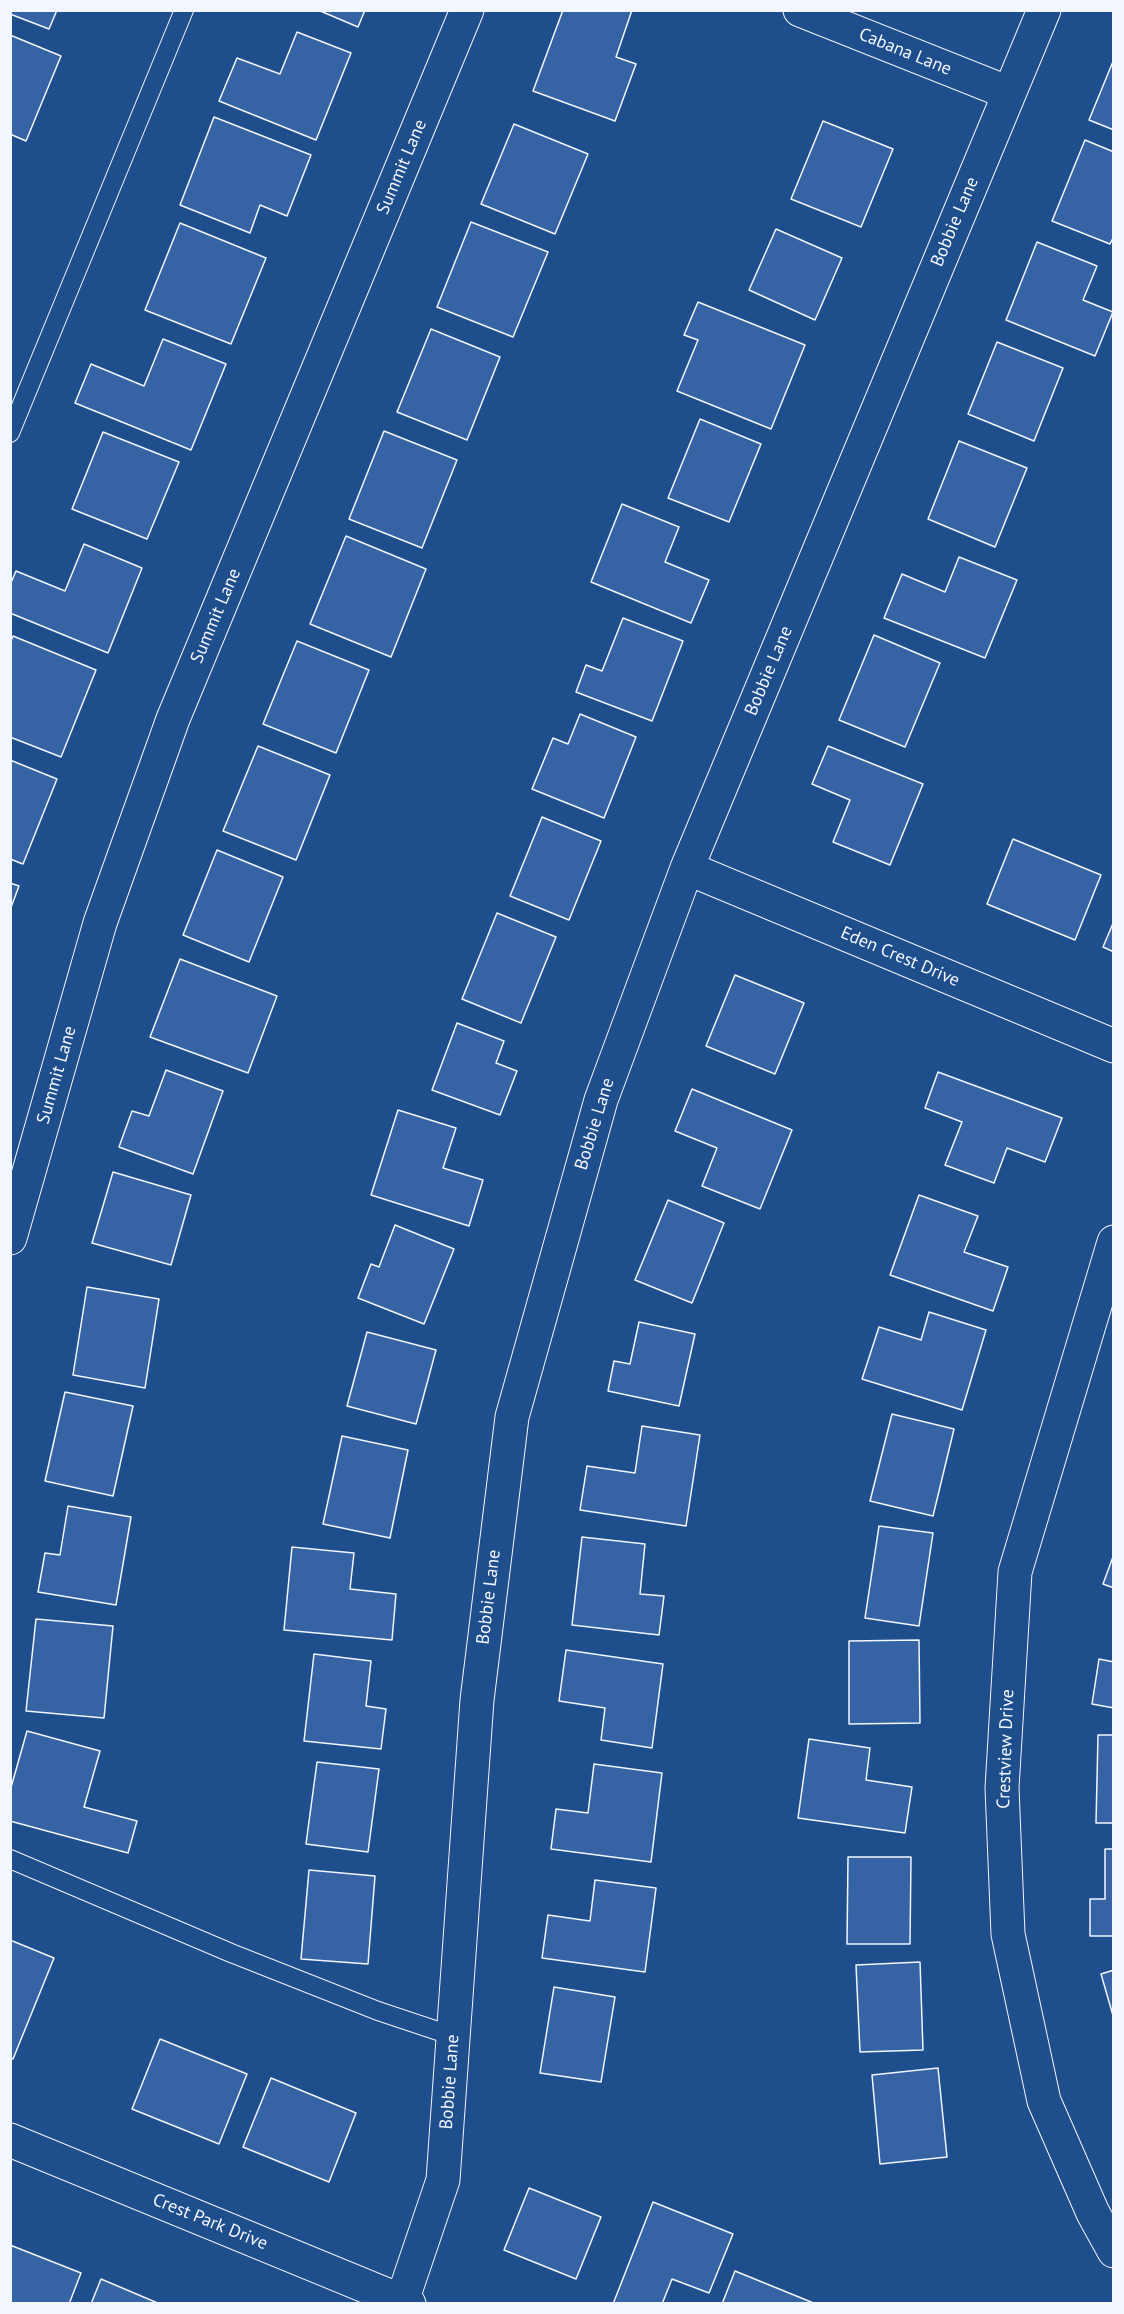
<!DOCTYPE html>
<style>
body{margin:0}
#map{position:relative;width:1124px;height:2314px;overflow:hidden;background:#1f4e8c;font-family:"PT Sans",sans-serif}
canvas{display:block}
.frame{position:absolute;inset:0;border:12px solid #f2f6ff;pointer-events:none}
</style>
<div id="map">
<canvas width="1124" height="2314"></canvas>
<div class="frame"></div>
</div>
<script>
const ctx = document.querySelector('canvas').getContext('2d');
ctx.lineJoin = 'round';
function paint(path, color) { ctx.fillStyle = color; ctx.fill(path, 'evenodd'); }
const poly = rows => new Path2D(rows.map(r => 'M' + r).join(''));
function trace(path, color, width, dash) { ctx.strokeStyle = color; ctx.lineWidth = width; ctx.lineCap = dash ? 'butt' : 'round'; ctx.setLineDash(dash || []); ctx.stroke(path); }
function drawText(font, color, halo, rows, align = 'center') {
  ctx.font = font + ' "PT Sans",sans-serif'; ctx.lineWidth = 4.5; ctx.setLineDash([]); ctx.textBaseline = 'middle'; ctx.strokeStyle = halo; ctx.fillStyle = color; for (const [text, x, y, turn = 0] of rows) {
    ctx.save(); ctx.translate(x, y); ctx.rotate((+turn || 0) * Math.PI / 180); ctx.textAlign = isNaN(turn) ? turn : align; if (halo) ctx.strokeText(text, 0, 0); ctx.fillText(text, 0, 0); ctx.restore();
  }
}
const building = poly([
 [10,10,57,10,49,29,10,14,10,10],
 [318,10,365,10,358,27,318,10],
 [563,10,632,10,616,57,636,64,615,121,533,91,563,10],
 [297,32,351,53,316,140,219,101,237,58,280,74,297,32],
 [10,35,61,56,26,141,10,134,10,35],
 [1114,59,1114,130,1089,120,1114,59],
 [214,117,311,155,287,216,260,205,250,233,180,205,214,117],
 [823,121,893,149,861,227,791,199,823,121],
 [514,124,588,154,555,234,481,204,514,124],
 [1085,140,1114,152,1114,236,1110,244,1052,221,1085,140],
 [471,222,548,252,513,337,437,307,471,222],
 [180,223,266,258,231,344,145,310,180,223],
 [776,229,842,258,815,320,749,290,776,229],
 [1037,242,1097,266,1083,300,1113,312,1095,356,1006,320,1037,242],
 [698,302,805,345,771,429,677,391,698,340,684,335,698,302],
 [431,329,500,357,467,440,397,412,431,329],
 [163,339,226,364,191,450,75,403,91,364,144,386,163,339],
 [997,342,1063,368,1034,441,968,414,997,342],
 [700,419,761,444,729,522,668,498,700,419],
 [384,431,457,460,422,548,349,519,384,431],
 [103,432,179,462,147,539,72,509,103,432],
 [959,441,1027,468,995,547,928,519,959,441],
 [622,504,679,527,665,562,709,580,691,623,591,582,622,504],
 [346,536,426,569,391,657,310,624,346,536],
 [84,544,142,568,108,653,10,613,10,585,16,571,65,591,84,544],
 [959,557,1017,580,985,658,884,618,902,574,945,592,959,557],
 [623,618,683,641,652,721,576,692,586,665,602,671,623,618],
 [874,635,940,663,905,747,839,720,874,635],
 [13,636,96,670,61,757,10,737,10,643,13,636],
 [297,641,369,670,336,753,263,724,297,641],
 [580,714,636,737,604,818,532,789,553,738,568,744,580,714],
 [258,746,330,775,296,860,223,831,258,746],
 [828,746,923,784,890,865,833,842,850,800,812,784,828,746],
 [10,760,57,779,23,864,10,859,10,760],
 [542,817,601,841,569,920,510,896,542,817],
 [1013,839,1101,875,1075,940,987,904,1013,839],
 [217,850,283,877,249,962,183,935,217,850],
 [10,883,19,886,10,910,10,883],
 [497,913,556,937,521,1023,462,999,497,913],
 [1114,921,1114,952,1103,947,1114,921],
 [180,959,277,996,248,1073,150,1037,180,959],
 [735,975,804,1003,775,1074,706,1046,735,975],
 [457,1023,504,1041,496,1063,517,1071,500,1115,432,1090,457,1023],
 [166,1070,223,1091,193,1174,119,1147,132,1111,149,1116,166,1070],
 [938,1072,1062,1118,1045,1162,1007,1148,994,1183,945,1165,962,1122,925,1108,938,1072],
 [692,1089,792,1130,760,1209,702,1186,717,1148,675,1131,692,1089],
 [398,1110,456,1128,443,1168,483,1180,469,1226,371,1195,398,1110],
 [113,1172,191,1195,171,1265,92,1243,113,1172],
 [919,1195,978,1216,964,1252,1008,1267,993,1311,890,1275,919,1195],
 [668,1200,724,1223,692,1303,635,1280,668,1200],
 [395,1225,454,1249,424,1324,358,1298,371,1264,379,1267,395,1225],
 [87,1287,159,1299,145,1388,73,1375,87,1287],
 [929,1312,986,1330,962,1410,862,1379,879,1327,921,1340,929,1312],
 [639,1322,695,1334,679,1406,608,1391,614,1361,630,1364,639,1322],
 [367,1332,436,1350,416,1424,347,1406,367,1332],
 [65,1392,133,1406,113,1496,45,1481,65,1392],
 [892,1414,954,1429,933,1516,870,1501,892,1414],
 [642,1426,700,1435,686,1526,580,1510,587,1466,635,1473,642,1426],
 [342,1436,408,1450,390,1538,323,1524,342,1436],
 [68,1506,131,1517,116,1605,38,1592,45,1553,60,1555,68,1506],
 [879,1526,933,1533,919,1626,865,1618,879,1526],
 [582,1537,645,1544,640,1594,664,1596,659,1635,572,1625,582,1537],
 [292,1547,354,1553,350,1589,396,1594,392,1640,284,1630,292,1547],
 [1114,1554,1114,1588,1103,1584,1114,1554],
 [36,1619,113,1626,104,1718,26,1711,36,1619],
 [919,1640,920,1723,849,1724,849,1641,919,1640],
 [566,1650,663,1664,652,1748,601,1740,605,1708,559,1701,566,1650],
 [314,1654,371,1661,366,1706,386,1709,381,1749,304,1741,314,1654],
 [1099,1659,1114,1662,1114,1708,1092,1704,1099,1659],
 [27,1731,100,1751,84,1807,137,1821,128,1853,10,1821,10,1791,27,1731],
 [1098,1735,1114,1735,1114,1823,1096,1823,1098,1735],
 [809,1739,870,1748,866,1780,912,1787,905,1833,798,1818,809,1739],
 [317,1762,379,1769,368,1852,306,1844,317,1762],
 [594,1764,662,1773,651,1862,551,1849,556,1809,588,1813,594,1764],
 [1105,1849,1114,1849,1114,1936,1090,1936,1090,1899,1105,1899,1105,1849],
 [848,1857,911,1857,910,1944,847,1944,848,1857],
 [309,1870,375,1876,368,1964,301,1959,309,1870],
 [595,1880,656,1888,645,1972,542,1958,548,1915,590,1921,595,1880],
 [10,1940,54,1958,13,2059,10,2058,10,1940],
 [920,1962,923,2050,860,2052,856,1965,920,1962],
 [1114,1970,1114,2019,1101,1974,1114,1970],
 [554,1987,615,1997,601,2082,540,2073,554,1987],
 [160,2039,247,2074,219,2144,132,2109,160,2039],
 [938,2068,947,2157,880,2164,872,2075,938,2068],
 [271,2078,356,2113,329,2182,243,2147,271,2078],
 [529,2188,601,2217,576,2279,504,2250,529,2188],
 [653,2202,733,2234,709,2293,672,2279,662,2304,613,2304,653,2202],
 [10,2245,81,2273,69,2304,10,2304,10,2245],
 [735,2271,816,2304,722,2304,735,2271],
 [101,2279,160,2304,91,2304,101,2279]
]);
const lane = poly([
 [10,433,184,10],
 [10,1859,231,1953,378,2011,453,2036]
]);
const street = poly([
 [800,10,1009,93],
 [687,868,1114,1046],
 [10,1238,100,923,173,719,467,10],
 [1114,1242,1015,1572,1002,1788,1008,1934,1044,2101,1093,2213,1114,2251],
 [10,2140,409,2304],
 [401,2304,443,2180,477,1700,512,1417,601,1100,687,868,1044,10]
]);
const streetNames = [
 ["Cabana Lane",905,52,22],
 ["Summit Lane",402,167,-67],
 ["Bobbie Lane",955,222,-67],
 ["Summit Lane",216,616,-67],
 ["Bobbie Lane",769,671,-67],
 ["Eden Crest Drive",900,957,23],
 ["Summit Lane",57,1075,-74],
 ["Bobbie Lane",595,1124,-73],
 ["Bobbie Lane",489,1597,-83],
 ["Crestview Drive",1006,1749,-88],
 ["Bobbie Lane",450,2082,-86],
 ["Crest Park Drive",210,2222,22]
];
paint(building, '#3563a3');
trace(building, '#f2f6ff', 1.5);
trace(lane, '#f2f6ff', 20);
trace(street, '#f2f6ff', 35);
trace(lane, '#1f4e8c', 18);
trace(street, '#1f4e8c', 33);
drawText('18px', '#f2f6ff', '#1f4e8c', streetNames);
</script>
